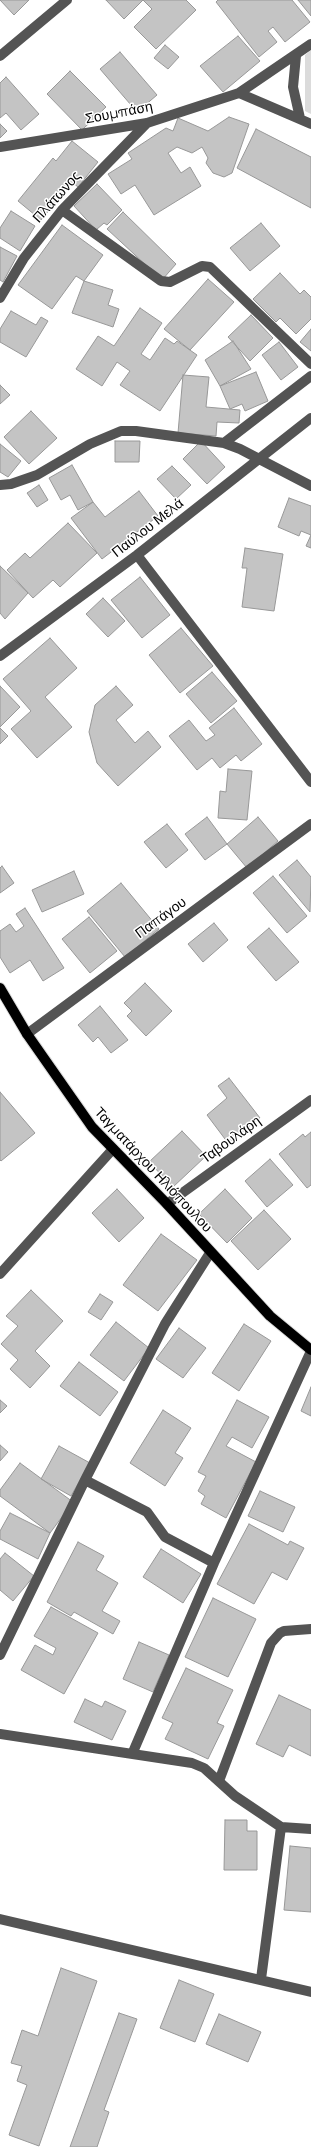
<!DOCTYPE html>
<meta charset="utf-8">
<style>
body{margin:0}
canvas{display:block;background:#fff}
</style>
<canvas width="311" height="2147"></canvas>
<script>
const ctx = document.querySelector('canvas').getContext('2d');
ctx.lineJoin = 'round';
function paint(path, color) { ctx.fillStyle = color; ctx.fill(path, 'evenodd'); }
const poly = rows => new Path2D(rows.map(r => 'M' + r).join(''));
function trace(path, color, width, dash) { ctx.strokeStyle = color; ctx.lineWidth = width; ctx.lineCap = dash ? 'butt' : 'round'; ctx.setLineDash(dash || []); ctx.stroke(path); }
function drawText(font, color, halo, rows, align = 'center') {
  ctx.font = font + ' Montserrat,sans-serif'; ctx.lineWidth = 3; ctx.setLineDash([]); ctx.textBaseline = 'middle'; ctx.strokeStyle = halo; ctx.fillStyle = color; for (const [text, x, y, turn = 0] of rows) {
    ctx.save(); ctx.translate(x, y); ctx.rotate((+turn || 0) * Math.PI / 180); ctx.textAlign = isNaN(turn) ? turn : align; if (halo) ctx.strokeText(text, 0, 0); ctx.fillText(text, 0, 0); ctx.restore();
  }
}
const green = poly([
 [311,50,311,114,305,111,305,55]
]);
const building = poly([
 [0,0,29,0,14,15,0,0],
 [106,0,186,0,196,10,156,49,134,27,152,9,143,0,124,19,106,0],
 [218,0,292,0,310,22,285,42,273,27,268,31,277,42,259,57,216,2,218,0],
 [298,0,311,0,311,16,298,0],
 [238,36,260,61,223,92,200,66,238,36],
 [165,45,179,57,168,69,154,58,165,45],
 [120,52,157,95,137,112,100,69,120,52],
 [70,71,106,107,82,130,47,94,70,71],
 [6,77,39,114,21,130,6,113,0,118,0,83,6,77],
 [229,117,249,124,232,173,224,177,213,173,206,163,208,158,202,147,192,153,177,147,168,153,181,173,190,167,201,186,154,215,135,185,121,194,108,174,132,159,128,153,166,128,173,131,178,118,208,131,229,117],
 [0,124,7,131,0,138,0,124],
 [256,129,311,157,311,208,237,168,256,129],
 [72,141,98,162,78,187,72,182,41,220,18,201,53,158,56,161,72,141],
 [97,184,122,210,107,225,104,223,96,230,74,206,97,184],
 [11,211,35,226,20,251,0,238,0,228,11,211],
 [123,212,176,264,162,280,107,229,123,212],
 [261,223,280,246,250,271,230,248,261,223],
 [62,225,103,255,84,281,76,276,52,309,18,285,62,225],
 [0,247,17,256,3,282,0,280,0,247],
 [280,273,300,294,304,290,311,297,311,319,296,334,280,318,276,322,253,299,280,273],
 [208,279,234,302,190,350,164,329,208,279],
 [84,281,113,290,108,305,119,309,113,327,72,313,84,281],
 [140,308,162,323,141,354,150,360,165,338,174,344,177,341,197,355,160,411,120,385,130,371,117,362,102,386,76,369,98,336,114,346,140,308],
 [11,311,36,325,41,317,48,321,26,357,0,342,0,329,11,311],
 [251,315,273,338,250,361,228,337,251,315],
 [311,329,311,351,300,342,311,329],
 [233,341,251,369,220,386,205,360,233,341],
 [279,342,298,367,281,380,262,355,279,342],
 [256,372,268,401,245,411,242,404,230,409,220,386,256,372],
 [183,375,209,377,206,407,240,410,239,423,217,422,216,436,178,433,183,375],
 [0,385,10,395,0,404,0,385],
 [31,411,57,438,29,464,4,437,31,411],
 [115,441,140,441,139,462,115,462,115,441],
 [201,441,225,467,207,484,183,459,201,441],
 [0,444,21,461,8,477,0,472,0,444],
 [72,465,93,502,78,510,70,495,61,500,49,478,72,465],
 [172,466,191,485,176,499,157,479,172,466],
 [39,485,48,500,37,507,27,493,39,485],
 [139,491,158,516,102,559,71,518,93,502,105,517,139,491],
 [289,498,311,506,311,548,306,546,311,535,301,531,299,536,278,527,289,498],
 [68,523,97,553,60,587,53,580,33,598,7,570,25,553,30,558,68,523],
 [245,548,283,554,274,611,242,607,247,568,242,568,245,548],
 [0,566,28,593,5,619,0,613,0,566],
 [140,577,170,615,142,638,111,600,140,577],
 [103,598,125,621,108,637,86,614,103,598],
 [181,628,213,666,180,693,149,655,181,628],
 [50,638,77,668,45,697,72,727,37,758,11,729,31,711,3,679,50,638],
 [212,672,237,701,211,723,186,694,212,672],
 [0,686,20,707,0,727,0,686],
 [116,686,133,705,116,720,135,743,148,731,161,747,118,786,97,763,89,732,95,705,116,686],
 [234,708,262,744,241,761,236,755,220,768,212,758,197,770,169,736,189,720,206,741,215,735,209,728,234,708],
 [0,728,8,736,0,744,0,728],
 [228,769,252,771,247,820,218,818,220,791,226,792,228,769],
 [207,817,227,844,205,860,185,834,207,817],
 [258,817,278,841,247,868,227,844,258,817],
 [167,824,188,850,166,868,144,842,167,824],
 [297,860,311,877,310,912,279,875,297,860],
 [2,866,14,883,0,893,0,868,2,866],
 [74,871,84,894,42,912,32,890,74,871],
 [273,876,307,916,287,933,253,893,273,876],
 [121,883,159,929,125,957,87,911,121,883],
 [25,908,64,968,43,981,30,960,10,973,0,957,0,931,10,924,16,932,24,926,16,914,25,908],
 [89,917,117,951,90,973,62,939,89,917],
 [214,923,228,940,203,962,188,944,214,923],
 [269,928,299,962,276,981,247,947,269,928],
 [145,983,172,1011,146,1036,127,1016,132,1011,124,1003,145,983],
 [100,1006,128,1040,111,1053,98,1037,93,1042,78,1025,100,1006],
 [229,1078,260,1118,228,1143,207,1115,227,1098,218,1086,229,1078],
 [0,1092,35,1133,1,1161,0,1160,0,1092],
 [182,1131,206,1156,173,1187,149,1162,182,1131],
 [311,1132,311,1185,307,1188,279,1154,303,1134,305,1137,311,1132],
 [270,1159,293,1185,267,1207,245,1181,270,1159],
 [117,1189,144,1218,119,1242,92,1213,117,1189],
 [225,1189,252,1218,227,1243,199,1214,225,1189],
 [264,1210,291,1239,258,1270,231,1241,264,1210],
 [161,1234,197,1260,158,1311,123,1285,161,1234],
 [31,1290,63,1321,35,1351,50,1366,30,1388,10,1369,18,1360,1,1344,18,1326,6,1316,31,1290],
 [100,1294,113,1302,101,1320,88,1312,100,1294],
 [116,1322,149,1348,124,1381,90,1355,116,1322],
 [244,1324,271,1341,239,1391,212,1373,244,1324],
 [179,1328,206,1348,183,1378,156,1359,179,1328],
 [79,1362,118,1392,100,1416,60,1386,79,1362],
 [311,1387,311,1416,301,1411,311,1387],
 [0,1400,7,1406,0,1413,0,1400],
 [237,1400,269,1417,252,1448,232,1437,226,1446,256,1462,226,1518,201,1504,205,1496,198,1491,206,1476,198,1472,237,1400],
 [163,1410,191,1428,175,1453,183,1458,165,1486,130,1463,163,1410],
 [0,1445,8,1452,0,1461,0,1445],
 [59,1446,90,1463,71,1496,41,1479,59,1446],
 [20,1463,73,1502,50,1533,0,1496,0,1490,20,1463],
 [260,1491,295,1507,283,1532,248,1516,260,1491],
 [10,1513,50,1533,38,1559,0,1539,0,1531,10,1513],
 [249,1524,288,1545,290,1541,304,1548,287,1580,272,1572,254,1604,217,1584,249,1524],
 [78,1542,104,1556,96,1570,118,1583,102,1611,120,1621,113,1634,74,1612,71,1616,47,1602,78,1542],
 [161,1549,201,1574,183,1603,143,1577,161,1549],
 [5,1553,34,1576,13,1601,0,1590,0,1559,5,1553],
 [213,1598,256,1619,228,1677,185,1657,213,1598],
 [51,1607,98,1633,64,1694,21,1670,35,1645,53,1655,56,1648,34,1636,51,1607],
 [139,1642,169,1655,153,1692,123,1679,139,1642],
 [186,1668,233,1690,217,1723,224,1726,208,1759,165,1739,173,1723,162,1718,186,1668],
 [279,1695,311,1710,311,1756,289,1745,283,1757,256,1744,279,1695],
 [85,1699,102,1707,105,1701,126,1711,112,1740,74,1722,85,1699],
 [225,1820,247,1820,247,1831,257,1831,257,1870,224,1870,225,1820],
 [290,1846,311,1848,311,1912,284,1910,290,1846],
 [61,1968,97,1981,39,2146,9,2135,27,2085,17,2081,22,2066,11,2063,22,2030,38,2036,61,1968],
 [179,1980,214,1994,195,2042,160,2028,179,1980],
 [119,2013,137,2019,104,2110,109,2112,97,2147,70,2147,119,2013],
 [219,2014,261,2032,248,2062,206,2044,219,2014]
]);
const minor = poly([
 [0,56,67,0],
 [296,56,293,87,300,118],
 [239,93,311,124],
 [0,147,147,123,239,93,311,44],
 [62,210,161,281,170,282,202,266,210,267,311,364],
 [0,298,24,258,62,210,147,123],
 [224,443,311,376],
 [0,485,11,484,37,475,90,444,121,431,136,431,224,443,240,449,311,486],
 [137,555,311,782],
 [0,656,137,555,311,418],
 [27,1034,311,824],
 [167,1204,311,1100],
 [0,1274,113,1149],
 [85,1480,147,1512,165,1537,214,1563],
 [0,1655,85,1480,165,1324,210,1253],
 [0,1734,192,1763,204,1768,235,1796,281,1827,311,1829],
 [133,1752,214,1563,311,1351],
 [219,1781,271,1643,280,1633,284,1631,311,1629],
 [0,1919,311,1992],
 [261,1979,281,1827]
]);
const major = poly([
 [0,988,27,1034,92,1127,167,1204,270,1316,311,1350]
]);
const streetNames = [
 ["Σουμπάση",119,113,-11],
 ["Πλάτωνος",57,197,-48],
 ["Παύλου Μελά",148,528,-38],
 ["Παπάγου",161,918,-36],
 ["Ταβουλάρη",231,1140,-36],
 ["Ταγματάρχου Ηλιόπουλου",153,1170,47]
];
paint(green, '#dbdbdb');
paint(building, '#c4c4c4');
trace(building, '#989898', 1);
trace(major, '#dbdbdb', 12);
trace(minor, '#545454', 10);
trace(major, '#000', 10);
drawText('14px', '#000', '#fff', streetNames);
</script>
